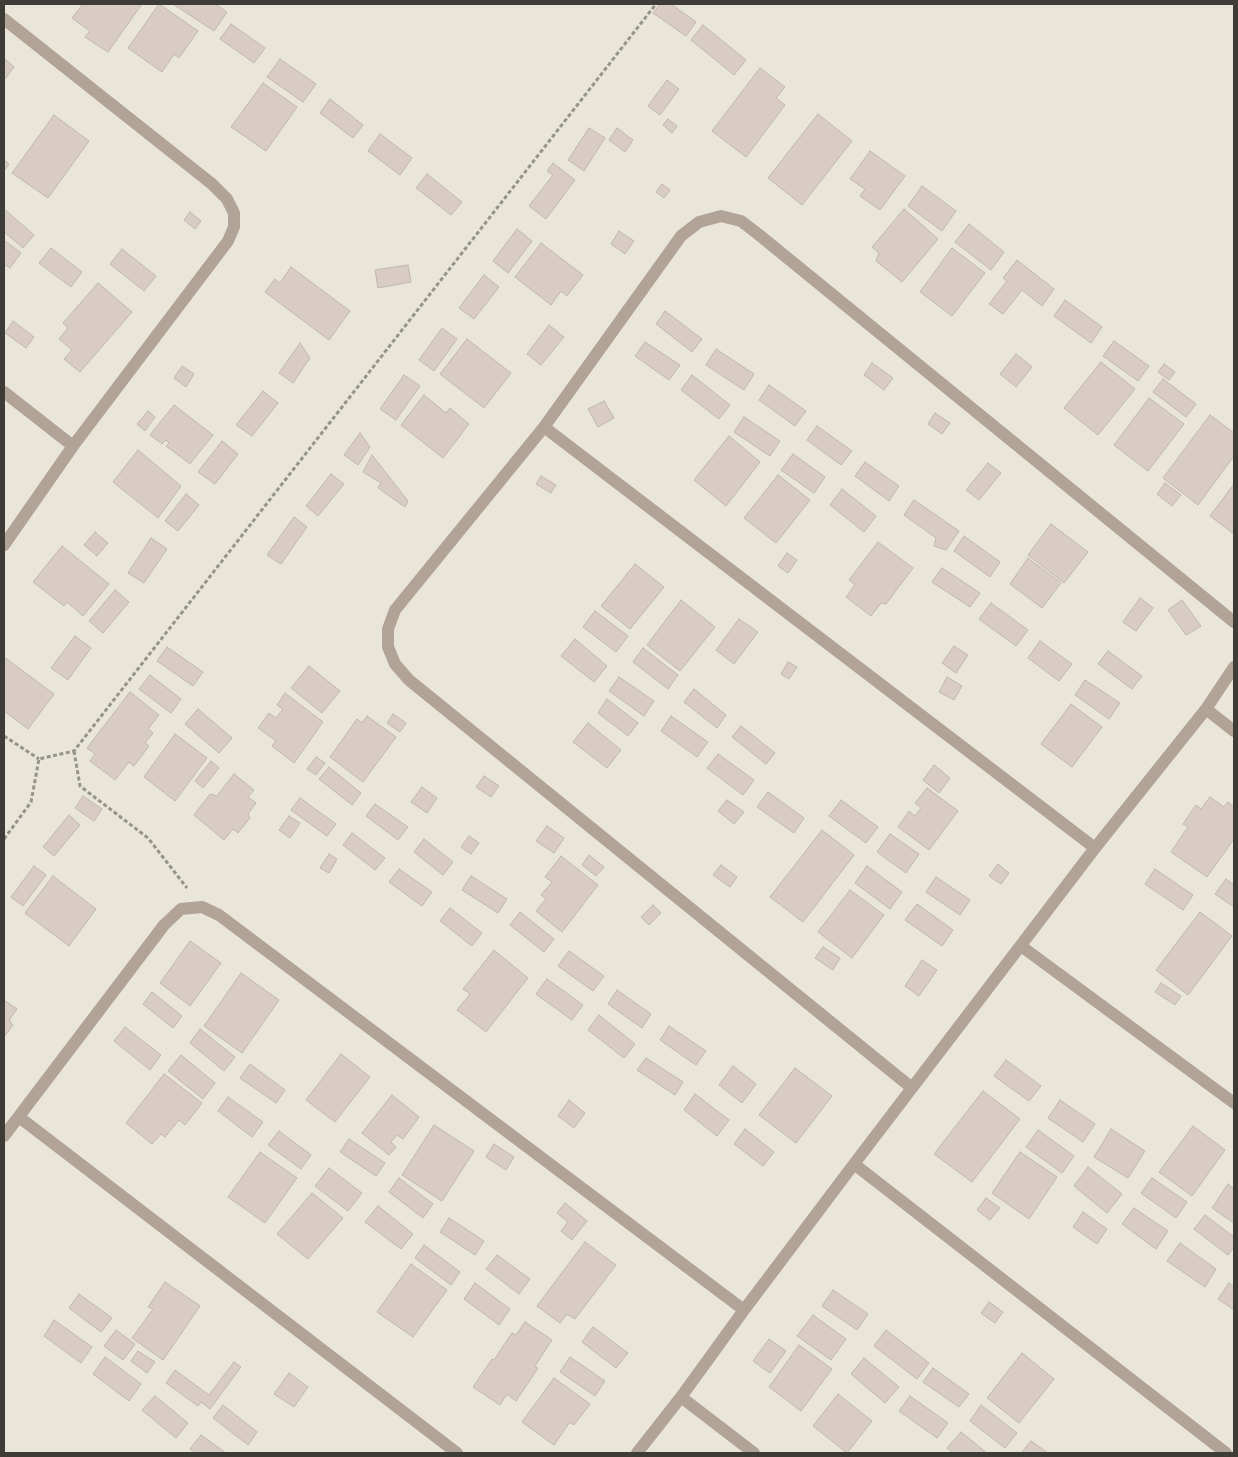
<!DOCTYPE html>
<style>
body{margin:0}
#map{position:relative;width:1238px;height:1457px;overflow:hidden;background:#e9e5d8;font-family:Raleway,sans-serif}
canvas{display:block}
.frame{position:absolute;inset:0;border:5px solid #3e3c37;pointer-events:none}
</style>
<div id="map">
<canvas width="1238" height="1457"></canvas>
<div class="frame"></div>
</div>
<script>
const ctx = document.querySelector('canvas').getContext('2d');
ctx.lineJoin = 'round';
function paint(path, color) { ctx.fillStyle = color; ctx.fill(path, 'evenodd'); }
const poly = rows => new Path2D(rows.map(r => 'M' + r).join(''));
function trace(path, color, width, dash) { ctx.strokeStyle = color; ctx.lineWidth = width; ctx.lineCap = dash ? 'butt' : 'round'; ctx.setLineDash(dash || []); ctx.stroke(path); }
const building = poly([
 [83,4,142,4,108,52,85,37,90,31,72,18,83,4],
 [159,4,198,31,179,58,174,54,162,72,128,48,159,4],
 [173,4,215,4,227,12,214,31,173,4],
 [660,4,671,4,696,22,686,36,653,13,660,4],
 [231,24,265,48,254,63,220,39,231,24],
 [703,25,746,60,734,75,691,40,703,25],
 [4,58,14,67,5,79,4,77,4,58],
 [280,59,316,84,303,102,267,77,280,59],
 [760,68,785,87,776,98,785,105,746,157,712,131,760,68],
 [667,80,679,89,660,115,648,106,667,80],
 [263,83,297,107,266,151,231,127,263,83],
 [330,99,363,125,353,138,320,113,330,99],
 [818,114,852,141,802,205,768,178,818,114],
 [54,115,89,141,48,198,12,173,54,115],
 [668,119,677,126,672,133,663,125,668,119],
 [589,128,605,138,584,171,568,160,589,128],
 [617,128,633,140,625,152,609,140,617,128],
 [380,134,412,158,400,175,368,151,380,134],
 [870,151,905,176,880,210,860,196,865,189,850,179,870,151],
 [4,160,9,164,4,171,4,160],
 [553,163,575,180,546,219,529,206,553,175,547,171,553,163],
 [427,174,462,202,451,215,416,188,427,174],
 [662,184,670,190,664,198,656,192,662,184],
 [922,186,956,211,942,231,908,206,922,186],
 [4,209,34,235,23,248,4,232,4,209],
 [904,209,938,239,902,282,876,261,879,253,872,247,904,209],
 [190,212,201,221,195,229,184,220,190,212],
 [969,224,1004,252,991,270,955,242,969,224],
 [517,229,532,241,508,273,493,261,517,229],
 [619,231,634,241,625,254,611,244,619,231],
 [4,240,21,253,10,268,6,265,4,268,4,240],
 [541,243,583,275,567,296,561,291,551,305,515,277,541,243],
 [51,248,82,272,71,287,39,263,51,248],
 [952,248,985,273,952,316,920,292,952,248],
 [122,249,156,276,144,291,110,264,122,249],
 [1017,260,1054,289,1042,306,1022,290,1003,314,989,304,1007,281,1003,278,1017,260],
 [408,265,411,282,378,288,375,270,408,265],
 [291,267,350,311,329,340,265,292,275,279,280,283,291,267],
 [484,275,499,287,474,319,459,308,484,275],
 [98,283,132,312,80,372,64,359,72,350,59,339,68,328,63,323,98,283],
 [1065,300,1102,327,1091,343,1054,316,1065,300],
 [665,311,702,339,692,352,656,324,665,311],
 [13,321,34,337,26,348,5,333,13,321],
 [549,325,564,337,541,365,527,354,549,325],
 [442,328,457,339,434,371,419,360,442,328],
 [467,339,511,373,484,408,440,374,467,339],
 [1114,341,1149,366,1138,381,1103,356,1114,341],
 [645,342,680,365,669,380,635,356,645,342],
 [300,343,310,358,293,383,279,373,300,343],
 [716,349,754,374,744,390,706,365,716,349],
 [1016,354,1032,367,1016,387,1000,374,1016,354],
 [1101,362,1135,389,1098,435,1064,408,1101,362],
 [872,363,893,378,884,390,864,375,872,363],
 [1164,364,1175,372,1169,380,1158,372,1164,364],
 [182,366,194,374,186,387,174,378,182,366],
 [404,375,420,386,396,420,380,409,404,375],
 [692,375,730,405,719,419,681,390,692,375],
 [1163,379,1196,404,1186,417,1153,392,1163,379],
 [769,385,806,411,795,426,759,400,769,385],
 [263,391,278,403,252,436,236,425,263,391],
 [424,395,446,413,450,408,469,424,443,458,401,425,424,395],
 [1149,398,1184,424,1148,471,1114,445,1149,398],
 [604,401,614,418,598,427,588,409,604,401],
 [174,405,213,435,190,464,166,446,169,443,166,440,162,444,150,435,174,405],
 [148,411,155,417,145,431,137,424,148,411],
 [935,413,950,423,942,434,928,424,935,413],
 [1210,415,1234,433,1234,456,1198,505,1163,478,1210,415],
 [744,417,780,441,770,456,734,432,744,417],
 [817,426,852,451,841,465,807,440,817,426],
 [360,433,370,447,358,465,344,455,360,433],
 [729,436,760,462,726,506,694,480,729,436],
 [222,441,238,454,215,484,198,472,222,441],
 [138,450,181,486,158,518,113,482,138,450],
 [793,454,825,477,814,493,781,470,793,454],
 [372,455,408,501,405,507,378,488,381,483,363,472,372,455],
 [865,462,899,486,889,501,855,476,865,462],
 [988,463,1001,473,979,500,966,490,988,463],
 [331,474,344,484,318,516,306,506,331,474],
 [778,475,810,500,776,543,744,518,778,475],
 [541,476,556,485,551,493,536,484,541,476],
 [1165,483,1181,495,1172,506,1157,494,1165,483],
 [1234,484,1234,534,1210,516,1234,484],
 [842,489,876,516,864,532,830,505,842,489],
 [186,494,199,505,178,531,165,521,186,494],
 [914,500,959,531,946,550,934,546,936,538,904,515,914,500],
 [294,517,307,527,281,564,267,555,294,517],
 [1051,524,1088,552,1064,583,1028,555,1051,524],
 [95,532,108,543,97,556,84,545,95,532],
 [964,536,1000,562,990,577,954,551,964,536],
 [151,538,167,549,144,583,128,573,151,538],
 [878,542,913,568,886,604,881,603,871,616,846,597,855,585,849,580,878,542],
 [62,546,109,584,83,616,67,602,64,606,33,582,62,546],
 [787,553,797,560,788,573,778,566,787,553],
 [1028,558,1061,583,1042,608,1010,584,1028,558],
 [635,564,664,587,630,629,601,606,635,564],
 [942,568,980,593,970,607,932,582,942,568],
 [115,590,129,602,103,633,89,621,115,590],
 [1140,598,1153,608,1136,631,1123,622,1140,598],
 [681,600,715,627,680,671,647,645,681,600],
 [1182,600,1201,626,1186,635,1168,610,1182,600],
 [991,603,1028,630,1016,646,979,619,991,603],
 [595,611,628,636,616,652,583,627,595,611],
 [739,619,758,632,734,664,716,650,739,619],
 [75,636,91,648,68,680,51,668,75,636],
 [575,639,607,666,594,682,561,656,575,639],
 [1040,641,1072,664,1059,681,1028,658,1040,641],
 [954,646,968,655,956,673,942,663,954,646],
 [167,647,203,672,193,686,157,661,167,647],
 [643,648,678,675,668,689,633,662,643,648],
 [1108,651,1142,676,1132,689,1098,664,1108,651],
 [4,657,54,694,28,729,4,711,4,657],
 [788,662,797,667,789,679,781,674,788,662],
 [309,666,340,691,322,713,291,688,309,666],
 [150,675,181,699,171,713,139,689,150,675],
 [619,677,654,701,644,716,609,691,619,677],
 [947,677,962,686,954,700,939,692,947,677],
 [1085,680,1120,703,1109,719,1075,695,1085,680],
 [694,689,726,715,717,728,684,702,694,689],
 [130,692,159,715,148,729,153,733,145,743,149,746,134,766,129,762,115,780,90,761,95,754,87,748,130,692],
 [285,693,323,722,294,763,272,746,276,741,258,728,269,713,276,718,283,709,277,705,285,693],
 [607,699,638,723,628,736,598,713,607,699],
 [1071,704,1102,727,1072,767,1041,744,1071,704],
 [198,709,232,738,219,753,185,724,198,709],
 [393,714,406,723,400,732,387,723,393,714],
 [367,716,396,737,363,782,330,757,357,719,362,723,367,716],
 [671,716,708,742,697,757,661,731,671,716],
 [588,723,621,750,607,768,573,742,588,723],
 [741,726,775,753,766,764,732,737,741,726],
 [175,734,207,758,175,801,144,777,175,734],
 [718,754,754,780,743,795,707,768,718,754],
 [316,757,325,763,316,775,307,769,316,757],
 [211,761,219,768,203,788,195,781,211,761],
 [934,765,950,778,939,793,923,780,934,765],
 [329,767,361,793,352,805,319,779,329,767],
 [234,774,254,790,248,797,256,803,248,814,250,818,238,833,233,829,224,840,194,815,210,794,217,796,234,774],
 [484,776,499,786,491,797,476,787,484,776],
 [422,787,437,798,427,813,411,802,422,787],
 [927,788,958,811,929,850,898,827,909,811,915,816,921,808,915,803,927,788],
 [768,792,804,818,794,833,757,807,768,792],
 [83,796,102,809,94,821,75,808,83,796],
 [1210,797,1224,807,1228,802,1234,807,1234,839,1207,877,1171,852,1188,827,1183,824,1196,805,1201,809,1210,797],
 [300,798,336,824,327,836,291,810,300,798],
 [727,800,744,812,734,824,718,811,727,800],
 [841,800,878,827,866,843,829,816,841,800],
 [375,804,408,827,398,840,366,816,375,804],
 [69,815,80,825,54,856,43,847,69,815],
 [289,816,300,823,290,838,279,830,289,816],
 [547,826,564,838,554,853,536,841,547,826],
 [822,830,854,855,803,922,770,897,822,830],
 [352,833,385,858,375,870,343,845,352,833],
 [890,834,919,854,906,873,877,852,890,834],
 [469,836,479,843,471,854,461,847,469,836],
 [424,839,453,862,443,875,414,852,424,839],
 [329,854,337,859,329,873,320,868,329,854],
 [589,855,604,867,596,876,582,865,589,855],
 [561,856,598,885,562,932,536,911,546,899,541,895,552,882,545,877,561,856],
 [998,864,1009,873,1001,884,989,876,998,864],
 [721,865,737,877,730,887,713,875,721,865],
 [34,866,46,875,23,906,11,897,34,866],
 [867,866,902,892,890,909,855,883,867,866],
 [399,869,432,892,422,906,389,882,399,869],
 [1155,869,1193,895,1183,910,1145,884,1155,869],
 [53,876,96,909,69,946,25,913,53,876],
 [471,876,507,899,498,913,462,890,471,876],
 [936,877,970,900,960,915,926,892,936,877],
 [1226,879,1234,885,1234,907,1215,894,1226,879],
 [850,890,884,915,852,958,818,932,850,890],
 [917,904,953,930,942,946,905,920,917,904],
 [653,905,661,913,649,925,641,917,653,905],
 [450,908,482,933,472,946,440,921,450,908],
 [520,912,554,939,544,952,510,925,520,912],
 [1200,912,1232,936,1188,995,1156,970,1200,912],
 [190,941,221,963,190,1006,160,983,190,941],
 [823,947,840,958,833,970,815,958,823,947],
 [494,950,528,978,486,1032,457,1010,470,994,463,989,494,950],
 [569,951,604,976,593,991,558,966,569,951],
 [922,960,937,970,919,996,905,986,922,960],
 [241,973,279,1000,242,1053,204,1026,241,973],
 [547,979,583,1005,572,1020,536,994,547,979],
 [1161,983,1181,996,1175,1005,1155,992,1161,983],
 [617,990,651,1014,642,1028,608,1004,617,990],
 [152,992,182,1016,173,1028,143,1004,152,992],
 [4,1000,17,1009,9,1020,13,1025,4,1037,4,1000],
 [599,1015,635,1044,624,1058,588,1030,599,1015],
 [669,1026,706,1051,696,1065,660,1040,669,1026],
 [125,1027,161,1055,150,1070,114,1041,125,1027],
 [200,1029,235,1057,224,1071,190,1043,200,1029],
 [341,1054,370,1077,335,1122,306,1100,341,1054],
 [181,1055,215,1083,203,1099,168,1071,181,1055],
 [646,1058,683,1082,675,1095,637,1070,646,1058],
 [1006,1060,1041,1086,1029,1101,994,1076,1006,1060],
 [250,1064,285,1090,276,1103,240,1078,250,1064],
 [733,1066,756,1084,742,1103,719,1085,733,1066],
 [795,1068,832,1096,796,1143,759,1115,795,1068],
 [164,1074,202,1103,185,1125,179,1120,165,1137,161,1134,152,1144,126,1123,164,1074],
 [983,1091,1020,1119,972,1182,934,1154,983,1091],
 [695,1094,729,1120,717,1136,684,1110,695,1094],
 [392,1095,419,1117,403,1139,397,1135,391,1142,396,1147,389,1155,362,1133,392,1095],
 [228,1097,263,1122,252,1137,218,1111,228,1097],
 [569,1100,585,1113,574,1128,558,1116,569,1100],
 [1060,1100,1095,1124,1083,1142,1048,1118,1060,1100],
 [434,1125,474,1151,442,1201,402,1175,434,1125],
 [1193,1126,1225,1150,1192,1196,1159,1172,1193,1126],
 [745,1129,774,1152,763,1166,734,1144,745,1129],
 [1111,1129,1145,1151,1128,1178,1094,1157,1111,1129],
 [1038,1130,1074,1156,1062,1173,1026,1147,1038,1130],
 [279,1131,311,1155,301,1169,268,1145,279,1131],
 [349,1139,385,1163,376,1176,340,1152,349,1139],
 [494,1144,514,1157,506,1170,486,1157,494,1144],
 [260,1152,297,1178,265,1223,228,1197,260,1152],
 [1020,1152,1057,1177,1029,1219,992,1193,1020,1152],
 [1088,1167,1122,1194,1107,1213,1074,1186,1088,1167],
 [329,1168,362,1193,348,1211,315,1186,329,1168],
 [399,1178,433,1204,423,1218,389,1192,399,1178],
 [1152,1178,1187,1202,1176,1218,1141,1193,1152,1178],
 [1228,1184,1234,1189,1234,1223,1212,1208,1228,1184],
 [312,1193,343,1218,308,1259,277,1234,312,1193],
 [986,1198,1000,1208,990,1220,977,1210,986,1198],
 [565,1203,587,1221,572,1240,561,1231,568,1222,557,1213,565,1203],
 [378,1206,413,1234,401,1249,365,1222,378,1206],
 [1134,1208,1168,1231,1156,1249,1122,1224,1134,1208],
 [1083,1212,1107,1229,1097,1244,1073,1227,1083,1212],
 [1205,1215,1234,1237,1234,1247,1228,1255,1194,1229,1205,1215],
 [449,1218,484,1241,475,1255,440,1232,449,1218],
 [585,1242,616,1265,575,1319,567,1314,560,1323,537,1306,585,1242],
 [1180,1243,1216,1269,1205,1287,1167,1261,1180,1243],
 [424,1245,460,1272,451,1285,415,1258,424,1245],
 [497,1255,530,1279,519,1294,486,1269,497,1255],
 [411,1264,447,1290,413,1337,377,1312,411,1264],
 [165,1282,200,1306,163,1360,132,1338,153,1309,148,1307,165,1282],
 [475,1283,510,1309,499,1325,464,1299,475,1283],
 [1229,1283,1234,1287,1234,1310,1218,1299,1229,1283],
 [833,1290,868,1314,857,1330,822,1306,833,1290],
 [79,1294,112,1318,101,1332,69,1308,79,1294],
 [989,1302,1003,1312,995,1323,981,1313,989,1302],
 [813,1315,846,1339,831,1360,797,1336,813,1315],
 [54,1320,92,1347,81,1363,44,1336,54,1320],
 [525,1322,552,1340,535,1366,538,1368,516,1401,507,1394,500,1405,473,1387,492,1359,494,1360,512,1333,516,1335,525,1322],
 [593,1327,628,1353,616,1368,582,1342,593,1327],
 [116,1330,135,1344,123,1360,104,1346,116,1330],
 [886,1330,929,1363,917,1379,874,1346,886,1330],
 [769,1339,786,1351,770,1373,753,1361,769,1339],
 [799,1345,832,1369,801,1411,769,1387,799,1345],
 [138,1351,155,1362,147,1373,131,1361,138,1351],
 [1022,1353,1054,1379,1019,1423,987,1398,1022,1353],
 [105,1357,141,1384,129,1401,93,1374,105,1357],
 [570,1357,605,1381,595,1396,560,1372,570,1357],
 [864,1358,899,1387,885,1403,851,1374,864,1358],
 [234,1362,241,1367,210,1409,201,1402,198,1406,166,1383,175,1370,209,1395,234,1362],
 [933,1368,969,1394,959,1407,923,1382,933,1368],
 [289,1373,308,1387,294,1407,274,1394,289,1373],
 [554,1378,590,1404,574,1425,570,1422,554,1445,522,1422,554,1378],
 [838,1394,872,1421,847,1453,813,1426,838,1394],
 [155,1396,188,1423,176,1438,142,1410,155,1396],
 [910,1396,948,1423,937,1438,899,1411,910,1396],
 [223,1405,257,1432,248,1445,213,1418,223,1405],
 [981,1405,1017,1433,1005,1448,970,1421,981,1405],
 [961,1432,987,1453,953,1453,947,1448,961,1432],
 [201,1435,226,1453,196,1453,190,1449,201,1435],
 [1031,1441,1048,1453,1021,1453,1031,1441]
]);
const path = poly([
 [4,736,39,759],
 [74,751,80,786,148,838,187,888],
 [4,839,31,802,39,759,74,751,656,4]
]);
const minor = poly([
 [4,19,212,184,227,199,234,213,234,227,228,241,73,446,4,545],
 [4,392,73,446],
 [544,427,1095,848],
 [1206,709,1234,731],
 [1021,946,1234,1103],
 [912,1088,409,680,395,664,388,647,388,629,395,610,544,427,681,236,699,222,721,216,741,221,758,234,1234,622],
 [19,1117,457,1453],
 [4,1136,164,925,181,909,202,907,219,915,744,1310],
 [854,1164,1226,1453],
 [681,1397,754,1453],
 [637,1453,681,1397,744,1310,854,1164,1095,848,1206,709,1234,667]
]);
paint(building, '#d8ccc4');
trace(building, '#c1b6ad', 1);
trace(path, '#96938a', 3, [4, 2.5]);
trace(minor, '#b1a395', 12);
</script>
